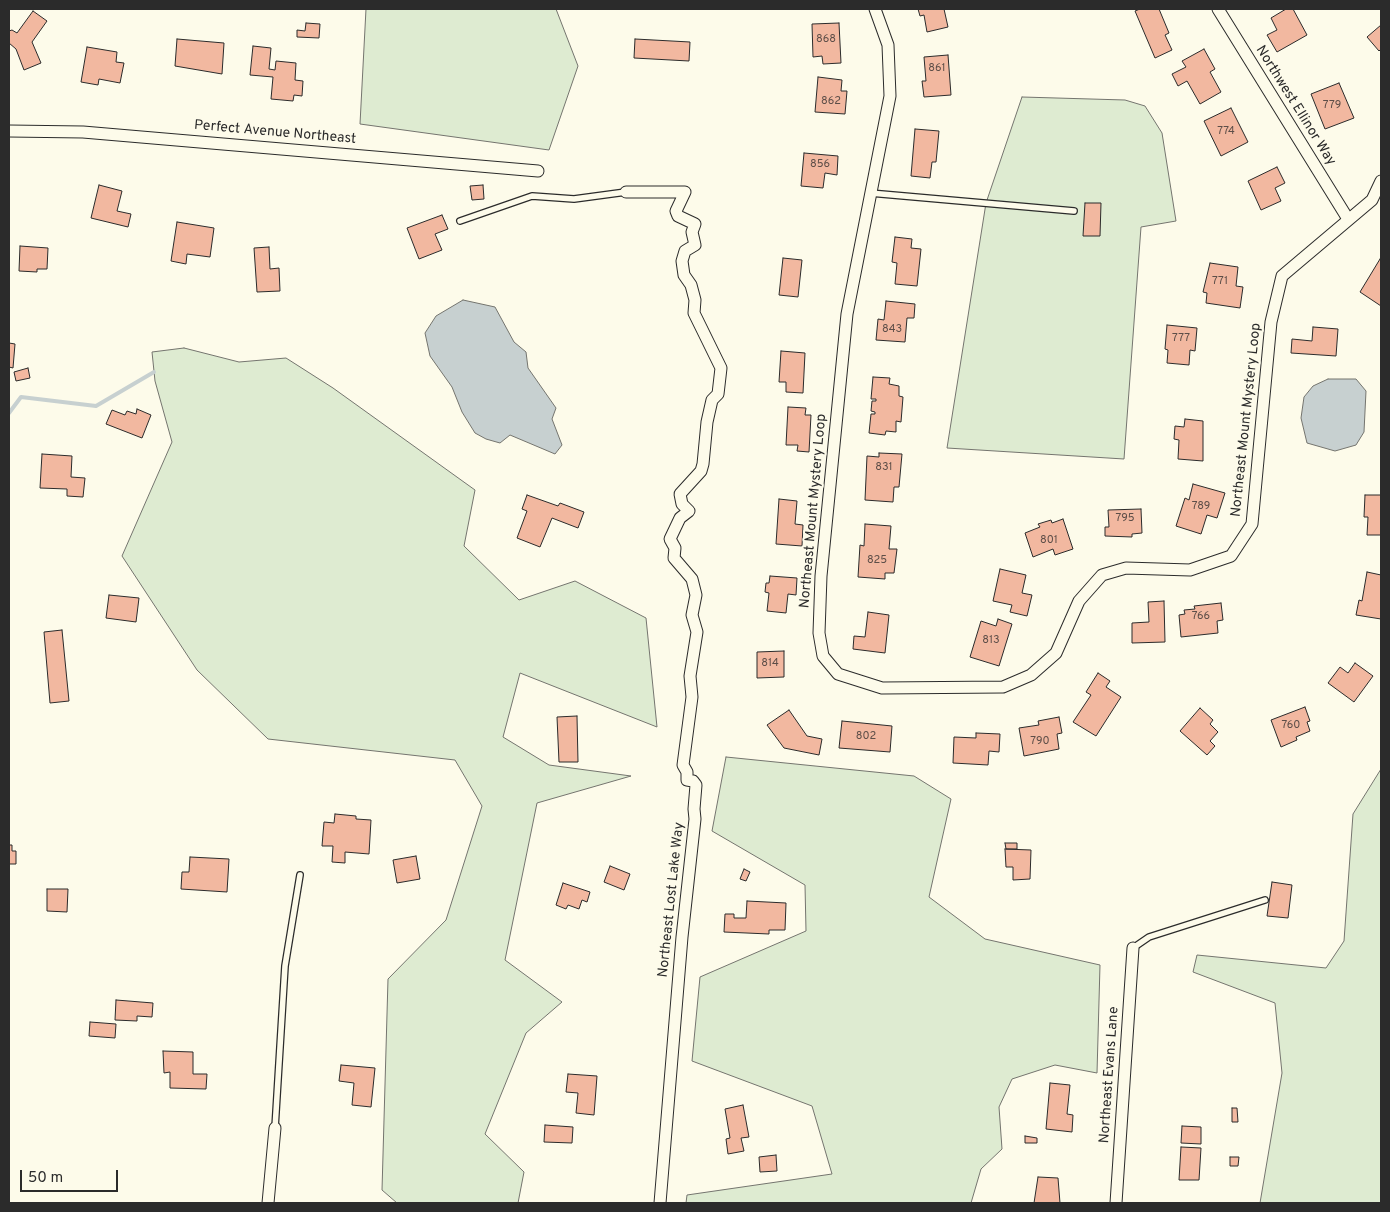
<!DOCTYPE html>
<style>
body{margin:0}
#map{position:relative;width:1390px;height:1212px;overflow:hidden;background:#fdfbea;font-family:Overpass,sans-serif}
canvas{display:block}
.frame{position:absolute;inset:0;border:10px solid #2b2b2b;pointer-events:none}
.scale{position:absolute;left:20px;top:1170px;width:98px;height:22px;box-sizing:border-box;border:2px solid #2b2b2b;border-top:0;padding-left:6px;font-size:15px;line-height:18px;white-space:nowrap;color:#2b2b2b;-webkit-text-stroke:4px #fdfbea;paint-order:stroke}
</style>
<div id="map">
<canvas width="1390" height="1212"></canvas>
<div class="frame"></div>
<div class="scale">50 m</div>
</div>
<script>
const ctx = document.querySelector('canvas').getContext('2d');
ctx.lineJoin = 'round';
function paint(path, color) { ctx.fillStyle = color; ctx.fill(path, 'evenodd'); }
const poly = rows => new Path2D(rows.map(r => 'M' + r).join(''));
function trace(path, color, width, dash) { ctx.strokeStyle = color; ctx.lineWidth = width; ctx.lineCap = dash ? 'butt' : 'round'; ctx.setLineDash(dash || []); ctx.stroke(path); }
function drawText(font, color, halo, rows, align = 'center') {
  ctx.font = font + ' Overpass,sans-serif'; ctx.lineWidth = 4; ctx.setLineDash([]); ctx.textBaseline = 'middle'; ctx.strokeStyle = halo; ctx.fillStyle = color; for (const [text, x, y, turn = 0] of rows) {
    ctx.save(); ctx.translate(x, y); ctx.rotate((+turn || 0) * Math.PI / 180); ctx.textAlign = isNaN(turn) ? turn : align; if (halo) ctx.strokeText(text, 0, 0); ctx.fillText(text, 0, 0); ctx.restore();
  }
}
const green = poly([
 [366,9,556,9,578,66,549,150,360,124,366,9],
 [1022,97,1125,100,1145,106,1162,133,1176,221,1141,227,1124,459,947,448,986,203,1022,97],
 [184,348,239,362,286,358,333,388,475,490,464,546,519,600,575,581,646,618,657,727,520,673,503,737,549,765,631,776,537,803,505,960,562,1002,526,1033,485,1134,524,1172,518,1203,397,1203,382,1190,388,979,446,920,482,806,455,760,268,739,197,670,122,556,172,442,155,381,152,352,184,348],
 [726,757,914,776,951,799,929,897,985,939,1100,965,1097,1073,1055,1065,1012,1079,999,1107,1002,1149,981,1169,971,1203,686,1203,687,1195,832,1174,812,1106,692,1061,700,977,806,931,805,885,712,831,726,757],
 [1381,769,1381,1203,1260,1203,1282,1073,1275,1003,1193,972,1197,955,1326,968,1344,941,1353,814,1381,769]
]);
const water = poly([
 [463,300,495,307,514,342,526,352,528,368,556,408,552,419,562,445,555,454,510,435,500,443,486,439,475,433,462,412,452,387,430,356,425,333,436,316,463,300],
 [1328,379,1356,379,1366,391,1364,432,1356,445,1335,451,1307,443,1301,418,1304,397,1313,386,1328,379]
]);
const stream = poly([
 [9,413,21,397,96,406,154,372]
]);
const building = poly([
 [918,9,944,9,948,27,927,32,924,15,920,16,918,9],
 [1140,9,1159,9,1169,33,1165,35,1172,50,1155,58,1135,11,1140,9],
 [1286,9,1293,9,1307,35,1277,52,1267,35,1277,30,1271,18,1286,9],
 [33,11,47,21,32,42,41,63,24,70,16,49,9,43,9,31,12,30,17,33,33,11],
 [306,23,320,24,319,38,297,37,297,30,305,31,306,23],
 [839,23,841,63,823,64,822,56,813,57,812,24,839,23],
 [1381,25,1381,49,1379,51,1367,37,1381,25],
 [177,39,224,43,222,74,175,66,177,39],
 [635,39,690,42,689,61,634,58,635,39],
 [253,46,271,48,269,69,275,70,276,61,296,63,295,80,303,81,302,96,294,95,293,101,271,99,273,77,250,75,253,46],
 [87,47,117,52,116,62,124,63,120,83,99,79,98,85,81,82,87,47],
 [1204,49,1215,69,1210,72,1221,92,1200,104,1187,81,1178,86,1172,74,1186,67,1182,61,1204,49],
 [948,55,951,95,924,97,922,81,926,81,924,57,948,55],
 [818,77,842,80,841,91,847,91,845,114,815,112,818,77],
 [1339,83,1354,118,1325,129,1311,94,1339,83],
 [1231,108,1248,142,1221,156,1204,121,1231,108],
 [915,129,939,131,936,162,932,162,930,178,911,176,915,129],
 [804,153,838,156,837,175,825,173,823,188,801,186,804,153],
 [1277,167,1285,183,1275,188,1281,201,1261,210,1248,181,1277,167],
 [99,185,122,191,117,211,131,214,128,227,91,218,99,185],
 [483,185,484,199,472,200,470,186,483,185],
 [1085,203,1101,203,1100,236,1083,236,1085,203],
 [442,215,448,229,435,234,442,250,419,259,407,228,442,215],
 [177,222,214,228,210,257,187,254,186,264,171,261,177,222],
 [895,237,912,239,911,248,921,249,917,286,895,284,897,263,892,262,895,237],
 [20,246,48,248,47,269,37,269,37,272,19,271,20,246],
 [269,247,270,269,279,268,280,291,257,292,254,248,269,247],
 [783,258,802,260,798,297,779,295,783,258],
 [1380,259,1381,259,1381,306,1360,292,1380,259],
 [1210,263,1238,267,1236,286,1243,287,1240,308,1206,303,1207,293,1203,292,1210,263],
 [886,301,915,304,914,318,907,318,905,342,876,340,878,319,884,320,886,301],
 [1167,325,1197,328,1195,351,1190,350,1189,365,1167,363,1168,350,1165,349,1167,325],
 [1313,327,1338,329,1336,356,1291,353,1292,339,1312,341,1313,327],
 [9,343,15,344,13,368,9,367,9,343],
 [781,351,805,353,803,393,786,392,786,382,779,382,781,351],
 [28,368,30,378,16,381,14,372,28,368],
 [873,377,890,378,889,384,899,386,899,396,903,397,901,422,896,421,896,432,886,431,885,435,869,433,871,414,875,414,875,412,871,411,872,401,876,401,876,399,871,399,873,377],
 [788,407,806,408,805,415,811,415,809,452,797,451,798,445,786,445,788,407],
 [137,409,151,415,142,438,106,424,112,410,125,415,127,411,136,414,137,409],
 [1185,419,1203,421,1203,461,1178,459,1179,440,1174,439,1175,426,1184,427,1185,419],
 [879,453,902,454,899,487,894,487,893,502,865,500,867,456,879,457,879,453],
 [42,454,72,456,71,477,85,478,83,497,67,496,67,489,40,488,42,454],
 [1193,484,1225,493,1217,518,1207,515,1201,534,1176,526,1185,498,1189,500,1193,484],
 [527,495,558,506,560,503,584,512,578,528,552,518,540,547,517,538,527,511,522,509,527,495],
 [1365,495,1381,495,1381,535,1367,535,1368,517,1364,517,1365,495],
 [779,499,797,501,795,524,803,525,802,546,776,544,779,499],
 [1141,509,1142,533,1132,534,1132,537,1105,536,1105,527,1109,527,1108,510,1141,509],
 [1063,519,1073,549,1055,555,1053,549,1033,557,1025,533,1040,527,1038,524,1051,520,1052,523,1063,519],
 [865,524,891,526,889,549,897,549,894,573,885,573,885,579,858,577,860,545,864,546,865,524],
 [1000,569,1026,575,1022,593,1032,595,1027,616,1010,612,1012,605,993,601,1000,569],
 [1367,572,1381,575,1381,619,1356,615,1359,600,1362,601,1367,572],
 [770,576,797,578,796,595,788,594,786,613,767,611,769,593,765,592,766,583,769,583,770,576],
 [109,595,139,598,136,622,106,618,109,595],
 [1164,601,1165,642,1132,643,1132,623,1149,622,1148,602,1164,601],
 [1221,603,1223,620,1217,621,1218,633,1181,637,1179,615,1185,614,1184,610,1195,609,1194,606,1221,603],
 [868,612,889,615,885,653,853,649,854,636,865,637,868,612],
 [998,619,1012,624,999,666,970,657,981,621,996,626,998,619],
 [62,630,69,701,50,703,44,632,62,630],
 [784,651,784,677,757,678,757,652,784,651],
 [1355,663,1373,676,1354,702,1328,683,1340,667,1348,673,1355,663],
 [1098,673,1110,681,1106,687,1121,697,1096,736,1073,722,1091,695,1086,692,1098,673],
 [1305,707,1310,721,1307,722,1310,731,1296,737,1297,740,1281,747,1271,720,1305,707],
 [1200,708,1213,720,1210,724,1218,732,1210,741,1215,746,1207,755,1180,731,1200,708],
 [789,710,807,736,822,739,819,755,784,748,767,725,789,710],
 [577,716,578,762,559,762,557,717,577,716],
 [1059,717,1062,733,1057,734,1059,749,1024,756,1019,728,1039,725,1038,721,1059,717],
 [842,721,892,726,890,752,839,748,842,721],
 [976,733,1000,734,999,752,989,751,988,765,953,763,954,737,976,738,976,733],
 [335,814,356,816,356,819,371,820,369,854,345,852,345,863,332,862,333,846,322,846,324,822,334,823,335,814],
 [1005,843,1017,843,1017,849,1006,849,1005,843],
 [9,845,12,845,12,851,16,851,16,864,9,864,9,845],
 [1005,849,1031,850,1030,879,1013,880,1013,867,1006,867,1005,849],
 [416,856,420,879,397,883,393,860,416,856],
 [190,857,229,859,227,892,181,889,182,872,189,872,190,857],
 [610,866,630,874,624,890,604,882,610,866],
 [744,869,750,872,746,881,740,879,744,869],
 [1272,882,1292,885,1288,918,1267,916,1272,882],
 [563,883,590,892,587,902,582,900,579,909,568,905,566,909,556,905,563,883],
 [47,889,68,889,67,912,47,911,47,889],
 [747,901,786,903,785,930,769,930,769,934,724,932,725,914,734,914,734,918,746,918,747,901],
 [116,1000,153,1003,152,1017,137,1016,137,1021,115,1020,116,1000],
 [90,1022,116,1024,115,1038,89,1036,90,1022],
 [163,1051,193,1052,193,1074,207,1074,206,1089,170,1088,170,1072,164,1073,163,1051],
 [341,1065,375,1068,371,1107,352,1105,354,1083,339,1081,341,1065],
 [568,1074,597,1076,594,1115,576,1113,578,1093,566,1092,568,1074],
 [1050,1083,1070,1085,1067,1114,1073,1115,1072,1132,1046,1129,1050,1083],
 [743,1105,749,1137,741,1138,744,1151,728,1154,726,1139,730,1138,725,1109,743,1105],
 [1232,1108,1237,1108,1238,1122,1232,1122,1232,1108],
 [545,1125,573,1127,572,1143,544,1142,545,1125],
 [1182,1126,1201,1127,1201,1144,1181,1143,1182,1126],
 [1025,1136,1037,1138,1037,1143,1025,1143,1025,1136],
 [1181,1147,1201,1148,1199,1180,1179,1180,1181,1147],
 [776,1155,777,1171,760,1172,759,1157,776,1155],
 [1230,1157,1239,1157,1238,1166,1230,1166,1230,1157],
 [1038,1177,1058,1178,1060,1203,1034,1203,1038,1177]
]);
const service = poly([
 [870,193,1074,211],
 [460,221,532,196,574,199,626,192],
 [1133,948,1149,937,1265,900],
 [275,1128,285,966,300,875]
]);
const minor = poly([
 [875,9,888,45,890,96,847,314,821,576,819,633,823,656,838,674,882,688,1003,687,1031,675,1056,653,1079,601,1102,575,1126,568,1190,570,1231,556,1252,524,1271,322,1282,276,1372,200,1381,181],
 [1218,9,1348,219],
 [9,131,83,132,538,171],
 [626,192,685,192,676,211,678,216,695,224,692,232,695,245,685,251,682,261,684,275,691,285,695,300,694,313,721,368,718,394,712,400,707,422,703,464,701,471,680,494,682,504,689,511,680,518,670,539,675,548,674,558,692,579,696,595,692,615,697,632,690,676,692,697,683,765,687,772,687,780,693,781,696,785,694,809,695,819,682,937,660,1203],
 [268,1203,275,1128],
 [1116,1203,1133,948]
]);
const numberNames = [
 ["868",826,40],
 ["861",937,69],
 ["862",831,102],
 ["779",1332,106],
 ["774",1226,132],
 ["856",820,165],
 ["771",1220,282],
 ["843",892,330],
 ["777",1181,339],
 ["831",884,468],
 ["789",1201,507],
 ["795",1125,519],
 ["801",1049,541],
 ["825",877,561],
 ["766",1201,617],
 ["813",991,641],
 ["814",770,664],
 ["760",1291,726],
 ["802",866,737],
 ["790",1040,742]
];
const streetNames = [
 ["Northwest Ellinor Way",1295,106,58],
 ["Perfect Avenue Northeast",275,133,5],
 ["Northeast Mount Mystery Loop",1247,420,-84],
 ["Northeast Mount Mystery Loop",814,511,-85],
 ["Northeast Lost Lake Way",672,900,-84],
 ["Northeast Evans Lane",1110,1075,-86]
];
paint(green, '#deebd1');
trace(green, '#74746e', 1);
paint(water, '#c7d0d0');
trace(water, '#74746e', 1);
trace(stream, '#c7d0d0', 4);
paint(building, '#f2b8a0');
trace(building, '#2b2b2b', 1);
trace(service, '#2b2b2b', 8);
trace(minor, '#2b2b2b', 13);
trace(service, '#fdfbea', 5.5);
trace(minor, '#fdfbea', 11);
drawText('11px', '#5d4e48', null, numberNames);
drawText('14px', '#2b2b2b', '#fdfbea', streetNames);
</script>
